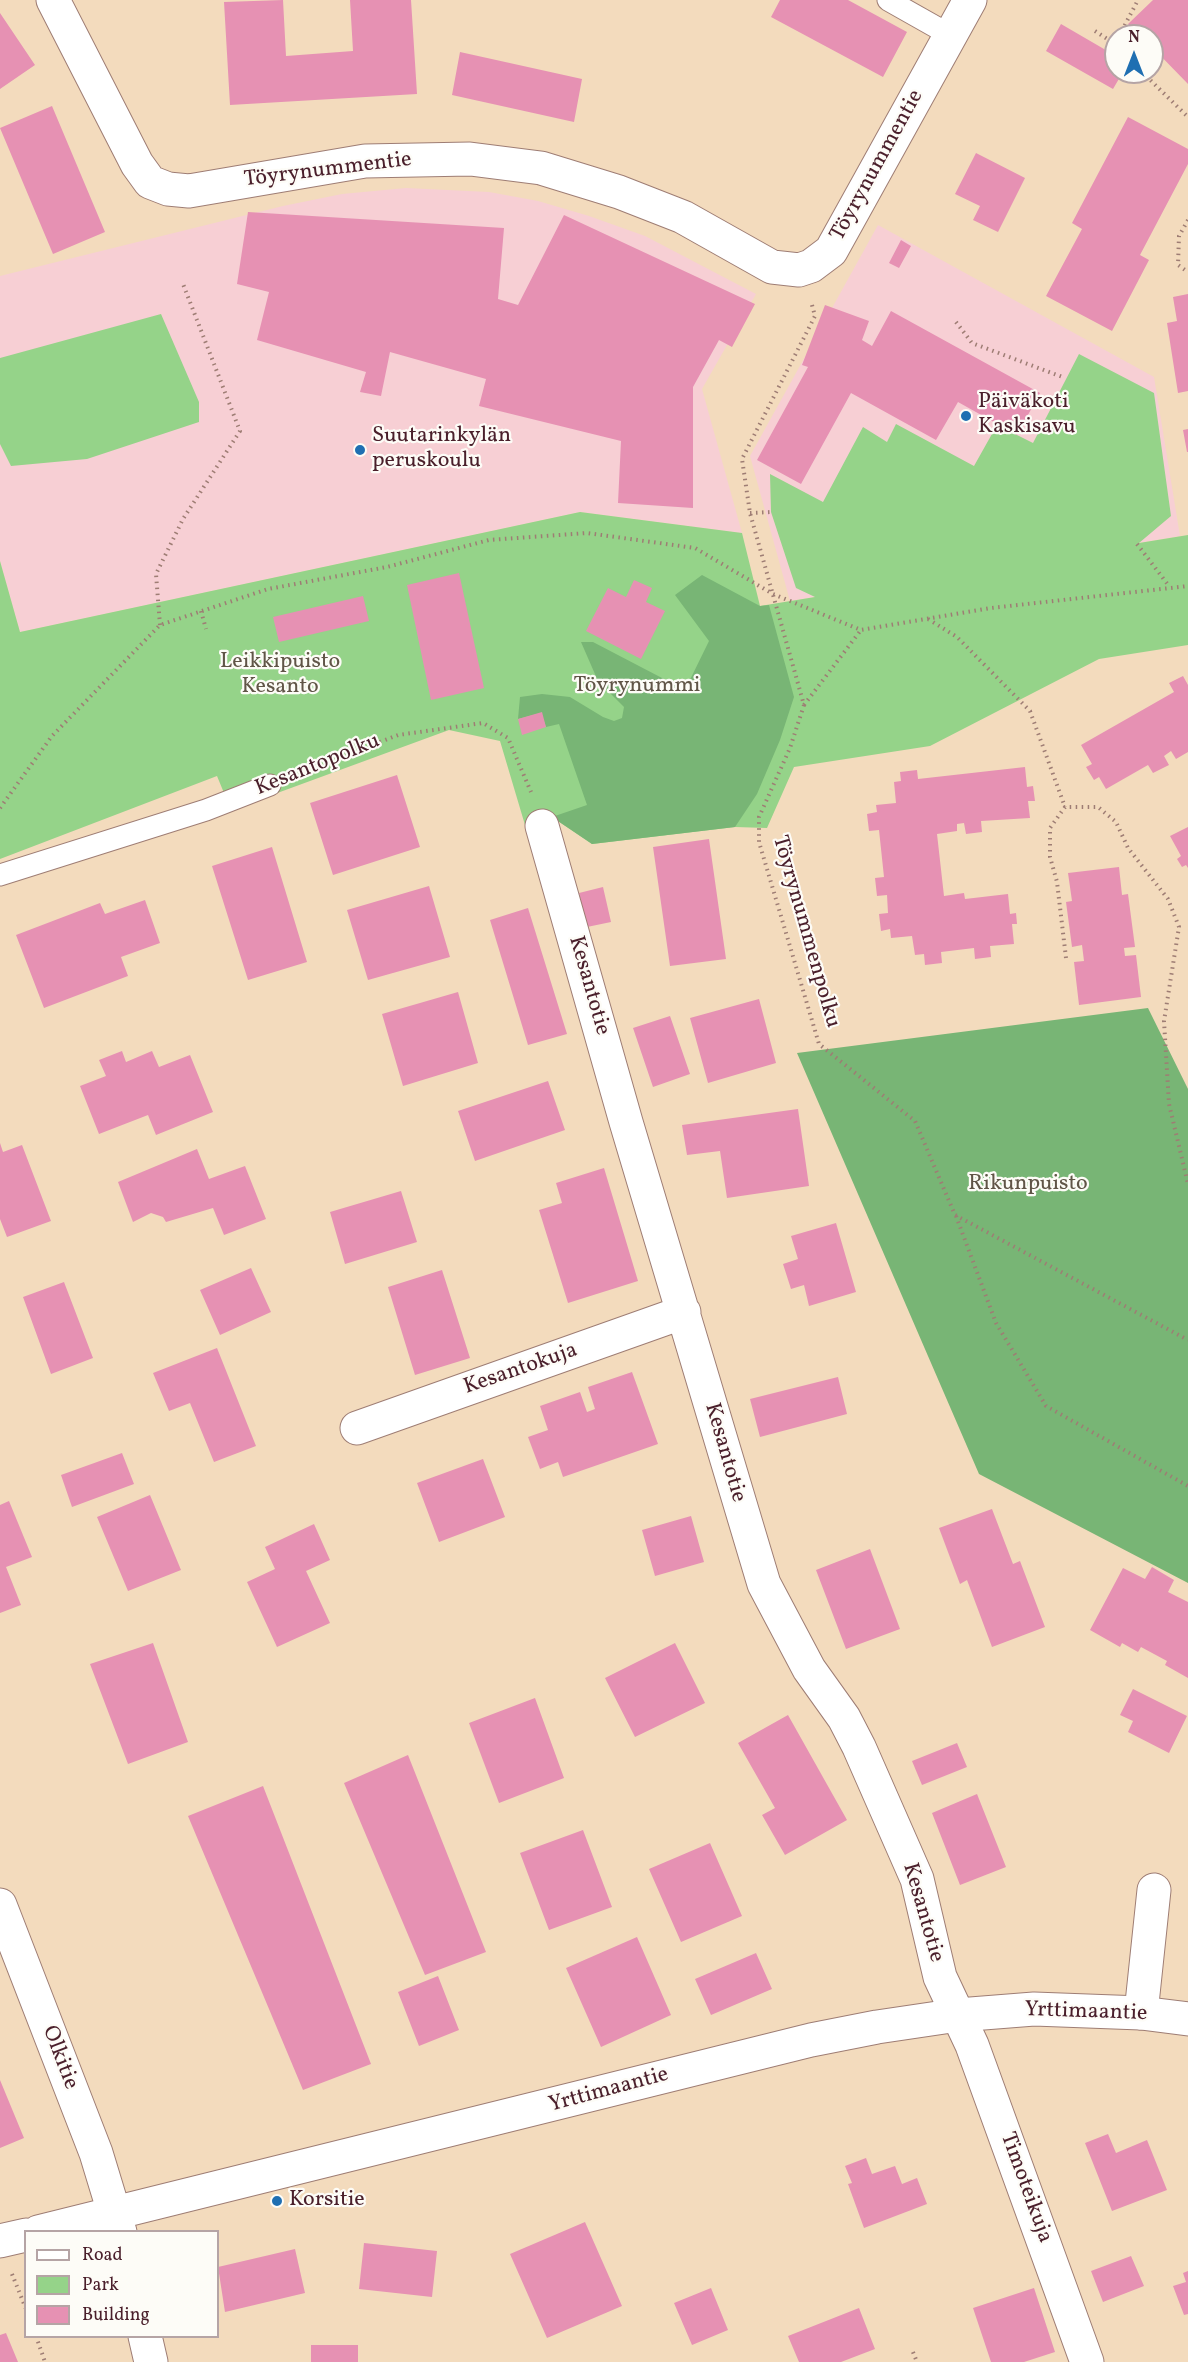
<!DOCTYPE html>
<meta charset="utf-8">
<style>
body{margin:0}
#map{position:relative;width:1188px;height:2362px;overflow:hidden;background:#f3dbbd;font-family:Vollkorn,serif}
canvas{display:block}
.legend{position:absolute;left:24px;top:2230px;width:195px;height:108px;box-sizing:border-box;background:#fdfcf7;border:2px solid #b5a4a5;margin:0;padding:8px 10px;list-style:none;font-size:18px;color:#4a1f2b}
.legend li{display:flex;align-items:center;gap:12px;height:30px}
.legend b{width:30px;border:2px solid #b5a4a5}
.north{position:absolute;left:1104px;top:24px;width:60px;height:60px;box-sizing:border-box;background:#fdfcf7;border:2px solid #b5a4a5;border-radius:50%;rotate:0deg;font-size:16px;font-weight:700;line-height:24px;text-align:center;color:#4a1f2b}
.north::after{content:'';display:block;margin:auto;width:21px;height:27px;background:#1f6fb2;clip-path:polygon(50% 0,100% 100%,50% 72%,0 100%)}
</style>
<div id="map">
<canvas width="1188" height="2362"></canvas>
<ul class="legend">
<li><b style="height:8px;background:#fff"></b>Road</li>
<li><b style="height:16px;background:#95d389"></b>Park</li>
<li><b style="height:16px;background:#e691b3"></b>Building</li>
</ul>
<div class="north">N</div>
</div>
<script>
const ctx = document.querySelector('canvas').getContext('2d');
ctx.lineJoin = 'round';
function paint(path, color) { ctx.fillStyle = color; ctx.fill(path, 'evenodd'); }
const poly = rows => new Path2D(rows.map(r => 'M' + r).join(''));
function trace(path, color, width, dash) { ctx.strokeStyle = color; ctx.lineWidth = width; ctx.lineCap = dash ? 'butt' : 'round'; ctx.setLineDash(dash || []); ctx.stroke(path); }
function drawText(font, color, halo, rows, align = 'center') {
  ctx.font = font + ' Vollkorn,serif'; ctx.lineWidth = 4.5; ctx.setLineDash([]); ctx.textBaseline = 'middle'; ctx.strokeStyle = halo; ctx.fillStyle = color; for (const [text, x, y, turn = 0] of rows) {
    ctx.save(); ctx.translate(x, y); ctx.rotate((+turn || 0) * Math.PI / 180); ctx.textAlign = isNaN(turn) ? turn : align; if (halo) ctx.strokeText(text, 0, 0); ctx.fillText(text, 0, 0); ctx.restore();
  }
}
const built = poly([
 [406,188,489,192,538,201,589,216,645,236,756,294,702,389,742,533,580,512,20,632,0,561,0,276,283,206,342,194],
 [878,225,1154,377,1180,536,790,601,750,456]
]);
const green = poly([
 [161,314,199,402,199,422,87,459,11,466,0,444,0,358],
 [1079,354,1154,393,1171,516,1139,543,1188,535,1188,645,1099,659,930,746,794,767,767,828,735,827,592,844,552,817,525,825,500,741,449,730,231,810,217,776,0,859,0,561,20,632,580,512,742,533,760,606,815,597,796,588,771,512,770,474,823,502,863,427,887,442,896,424,974,466,997,425,1033,443]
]);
const forest = poly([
 [702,575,760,606,769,605,794,697,780,740,757,794,735,827,592,844,552,817,587,805,559,724,546,727,541,713,518,719,520,697,542,694,570,697,603,717,614,721,622,718,624,707,598,681,581,642,593,642,685,690,709,641,675,595],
 [1148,1008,1188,1089,1188,1583,979,1474,797,1053]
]);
const building = poly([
 [283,0,286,56,353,51,350,0,411,0,417,94,230,105,224,2],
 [780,0,848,0,907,32,883,77,771,17],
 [1153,0,1188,0,1188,84,1152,47,1152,36,1141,36,1128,24],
 [0,13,35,65,0,89],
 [1061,24,1116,56,1116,72,1123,72,1113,89,1046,51],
 [460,52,582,79,574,122,452,95],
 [52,106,105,232,53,254,0,128],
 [1128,117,1188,149,1188,164,1140,255,1149,260,1112,331,1046,296,1082,229,1072,223],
 [976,153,1025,178,998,232,973,220,980,206,955,194],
 [248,212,504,228,498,299,518,305,564,215,755,304,732,347,719,340,693,387,693,508,618,503,621,441,479,406,486,379,390,352,381,396,360,392,366,372,257,340,269,292,237,284],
 [901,240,911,246,899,268,889,263],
 [1188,294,1188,391,1178,393,1167,323,1177,321,1173,297],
 [825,305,869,321,862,340,872,346,891,311,1040,393,1017,435,958,402,936,440,851,393,801,484,757,460,808,367,802,365],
 [1188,429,1188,452,1187,452,1183,430],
 [459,573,484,688,431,700,407,585],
 [634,580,652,588,646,602,665,611,641,659,586,631,608,588,626,597],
 [363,596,369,621,279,642,273,617],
 [1183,676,1188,685,1188,752,1176,759,1171,751,1164,756,1169,765,1153,773,1148,765,1106,789,1099,777,1094,780,1086,767,1092,764,1081,745,1174,692,1169,683],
 [542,712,546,727,522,735,518,719],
 [1025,767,1027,787,1033,786,1035,801,1028,801,1030,818,981,821,982,832,966,834,964,823,957,824,957,831,937,834,944,896,964,893,965,899,1008,894,1010,914,1016,913,1017,924,1012,924,1014,944,990,946,991,957,975,959,974,948,941,952,942,963,925,965,924,954,915,955,912,936,891,938,890,929,881,931,879,914,888,913,887,895,877,896,875,878,884,877,879,830,869,831,867,814,877,812,876,805,896,803,894,782,901,781,900,772,917,770,918,779],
 [397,775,420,847,333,875,310,803],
 [1188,827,1188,868,1186,865,1182,867,1177,859,1181,856,1170,836],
 [709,839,726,959,670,966,653,847],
 [272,847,307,962,248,980,212,866],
 [1119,867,1122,895,1128,894,1135,947,1124,948,1125,956,1136,955,1141,997,1079,1005,1074,962,1084,961,1082,945,1072,947,1066,902,1072,901,1068,873],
 [429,886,450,957,368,980,347,910],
 [603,887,611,922,587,927,579,893],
 [145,900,160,943,121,957,128,976,44,1008,16,935,100,903,105,914],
 [528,908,567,1034,528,1045,490,920],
 [458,992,478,1063,403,1086,382,1014],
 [759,999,776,1063,708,1083,690,1018],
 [670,1016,690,1074,653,1087,633,1028],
 [122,1051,126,1062,152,1051,159,1067,190,1055,213,1112,156,1135,148,1115,99,1134,80,1086,106,1076,99,1060],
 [548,1081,565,1130,475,1161,458,1111],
 [798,1109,809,1186,727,1198,720,1151,687,1155,682,1125],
 [0,1143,3,1152,22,1145,51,1221,7,1237,0,1219],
 [197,1149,209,1179,245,1166,266,1219,224,1235,213,1208,166,1222,163,1217,151,1213,133,1222,118,1182],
 [604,1168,638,1281,568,1303,539,1210,562,1203,556,1183],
 [401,1191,417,1242,345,1264,330,1212],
 [836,1223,856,1292,809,1306,804,1285,791,1289,783,1264,798,1259,791,1236],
 [251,1268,271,1312,220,1335,200,1290],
 [442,1270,470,1358,415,1375,388,1287],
 [64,1282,93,1358,51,1374,23,1297],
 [217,1348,256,1446,214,1462,190,1403,169,1411,153,1373],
 [632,1372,658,1444,563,1477,558,1462,540,1469,528,1437,548,1430,540,1406,580,1392,587,1412,595,1409,588,1387],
 [838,1377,847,1414,760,1437,750,1399],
 [122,1453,134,1484,72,1507,61,1475],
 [483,1459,505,1517,439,1542,417,1483],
 [150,1495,181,1570,128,1591,97,1517],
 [9,1501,32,1557,6,1567,21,1605,0,1613,0,1505],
 [992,1509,1013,1564,1020,1561,1045,1627,992,1647,967,1580,960,1584,939,1528],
 [691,1516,704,1562,655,1576,642,1530],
 [314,1524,330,1560,306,1571,330,1623,277,1647,247,1582,275,1569,265,1547],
 [870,1549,900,1629,846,1649,816,1570],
 [1152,1567,1174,1580,1168,1592,1188,1602,1188,1678,1165,1665,1167,1661,1141,1647,1138,1652,1122,1643,1120,1647,1090,1630,1123,1568,1145,1579],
 [153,1643,188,1742,128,1764,90,1664],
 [675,1643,705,1703,635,1737,605,1678],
 [1133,1689,1187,1716,1169,1753,1128,1732,1133,1721,1120,1715],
 [535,1698,564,1778,499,1803,469,1723],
 [788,1715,847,1820,785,1855,762,1815,775,1808,738,1743],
 [957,1743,967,1767,922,1785,912,1761],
 [408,1755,486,1952,425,1975,344,1783],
 [263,1786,371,2064,303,2090,188,1816],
 [977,1794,1006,1867,960,1885,932,1813],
 [583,1830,612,1907,549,1930,520,1853],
 [710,1843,742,1916,681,1942,649,1869],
 [637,1937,671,2015,601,2047,566,1968],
 [756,1953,772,1989,711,2015,695,1979],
 [438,1976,459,2030,419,2046,398,1992],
 [0,2080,24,2138,0,2148],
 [1108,2134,1116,2153,1147,2140,1167,2190,1112,2211,1085,2143],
 [866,2158,872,2174,895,2166,902,2184,917,2178,927,2204,864,2228,848,2184,852,2183,845,2166],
 [585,2222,622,2306,547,2338,510,2254],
 [364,2243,437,2251,432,2297,359,2289],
 [295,2249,305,2293,225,2312,218,2267],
 [1131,2256,1144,2286,1103,2302,1091,2271],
 [1188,2271,1188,2314,1184,2315,1173,2286,1186,2282,1183,2273],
 [711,2288,728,2330,692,2345,674,2303],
 [1034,2288,1055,2352,1024,2362,991,2362,973,2308],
 [859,2308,875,2349,841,2362,799,2362,788,2336],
 [6,2333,18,2362,0,2362,0,2335],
 [311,2345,358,2345,358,2362,311,2362]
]);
const path = poly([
 [1095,31,1115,44,1116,41],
 [1119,36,1138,0],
 [1142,72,1188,117],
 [1188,220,1179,236,1178,265,1188,272],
 [812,305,815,316,742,459,750,513,804,705,790,748,759,817,759,842,819,1044,915,1121,955,1215,1188,1340],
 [956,322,972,343,1065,378],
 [750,513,771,512],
 [1137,544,1169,586],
 [201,611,206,629],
 [928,619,957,637,1030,711,1065,807],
 [160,625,156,574,183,519,240,431,183,284],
 [804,705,861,630],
 [296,775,398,735,483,723,508,738,531,792],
 [0,808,52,736,160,625,268,589,387,567,489,540,587,533,695,548,773,594,861,630,991,608,1188,586],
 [1066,958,1057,882,1050,857,1050,828,1065,807,1098,807,1116,822,1128,848,1168,899,1179,927,1164,1021,1169,1104,1188,1184],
 [956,1216,996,1323,1046,1406,1188,1486],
 [12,2274,26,2309],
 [36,2336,45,2362],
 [913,2352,917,2362]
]);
const service = poly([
 [888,0,950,35],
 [0,875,206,810,270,785]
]);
const minor = poly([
 [53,0,137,164,150,182,168,189,189,191,365,161,470,159,541,168,619,192,683,217,772,267,799,270,811,266,831,251,970,0],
 [542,826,626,1122,764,1584,809,1669,844,1718,859,1747,917,1879,940,1977,972,2045,1087,2362],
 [357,1428,684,1312],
 [0,1905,96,2153,120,2232],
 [1141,2013,1154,1890],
 [145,2336,151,2362]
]);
const tertiary = poly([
 [38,2232,811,2040,877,2027,958,2015,1034,2009,1141,2013,1188,2019],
 [0,2241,26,2235]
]);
const markers = [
 [966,416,6,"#1f6fb2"],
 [360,450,6,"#1f6fb2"],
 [277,2201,6,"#1f6fb2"]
];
const streetNames = [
 ["Töyrynummentie",878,166,-61],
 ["Töyrynummentie",328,171,-7],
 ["Kesantopolku",318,766,-22],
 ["Töyrynummenpolku",805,932,74],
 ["Kesantotie",588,986,74],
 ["Kesantokuja",521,1370,-19],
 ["Kesantotie",724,1453,74],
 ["Kesantotie",922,1913,74],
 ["Yrttimaantie",1086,2013,2],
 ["Olkitie",59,2058,69],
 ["Yrttimaantie",609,2091,-15],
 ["Timoteikuja",1025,2188,70]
];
const poiNames = [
 ["Päiväkoti",978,403],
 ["Kaskisavu",978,428],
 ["Suutarinkylän",372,437],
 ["peruskoulu",372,462],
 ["Korsitie",289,2201]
];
const parkNames = [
 ["Leikkipuisto",280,663],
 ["Kesanto",280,688],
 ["Töyrynummi",637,687],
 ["Rikunpuisto",1028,1185]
];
paint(built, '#f7cfd4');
paint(green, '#95d389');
paint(forest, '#78b575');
paint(building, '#e691b3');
trace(service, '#9e7d74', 23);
trace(minor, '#9e7d74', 35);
trace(tertiary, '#9e7d74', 35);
trace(path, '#9e7d74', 4, [1.5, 4.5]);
trace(service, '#fff', 21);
trace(minor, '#fff', 33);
trace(tertiary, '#fff', 33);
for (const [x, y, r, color] of markers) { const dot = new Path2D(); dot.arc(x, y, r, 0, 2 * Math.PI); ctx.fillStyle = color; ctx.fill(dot); trace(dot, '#fdfcf7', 2); }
drawText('22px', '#4a1f2b', '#fdfcf7', streetNames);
drawText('22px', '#4a1f2b', '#fdfcf7', poiNames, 'left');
drawText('22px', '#605547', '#fdfcf7', parkNames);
</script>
